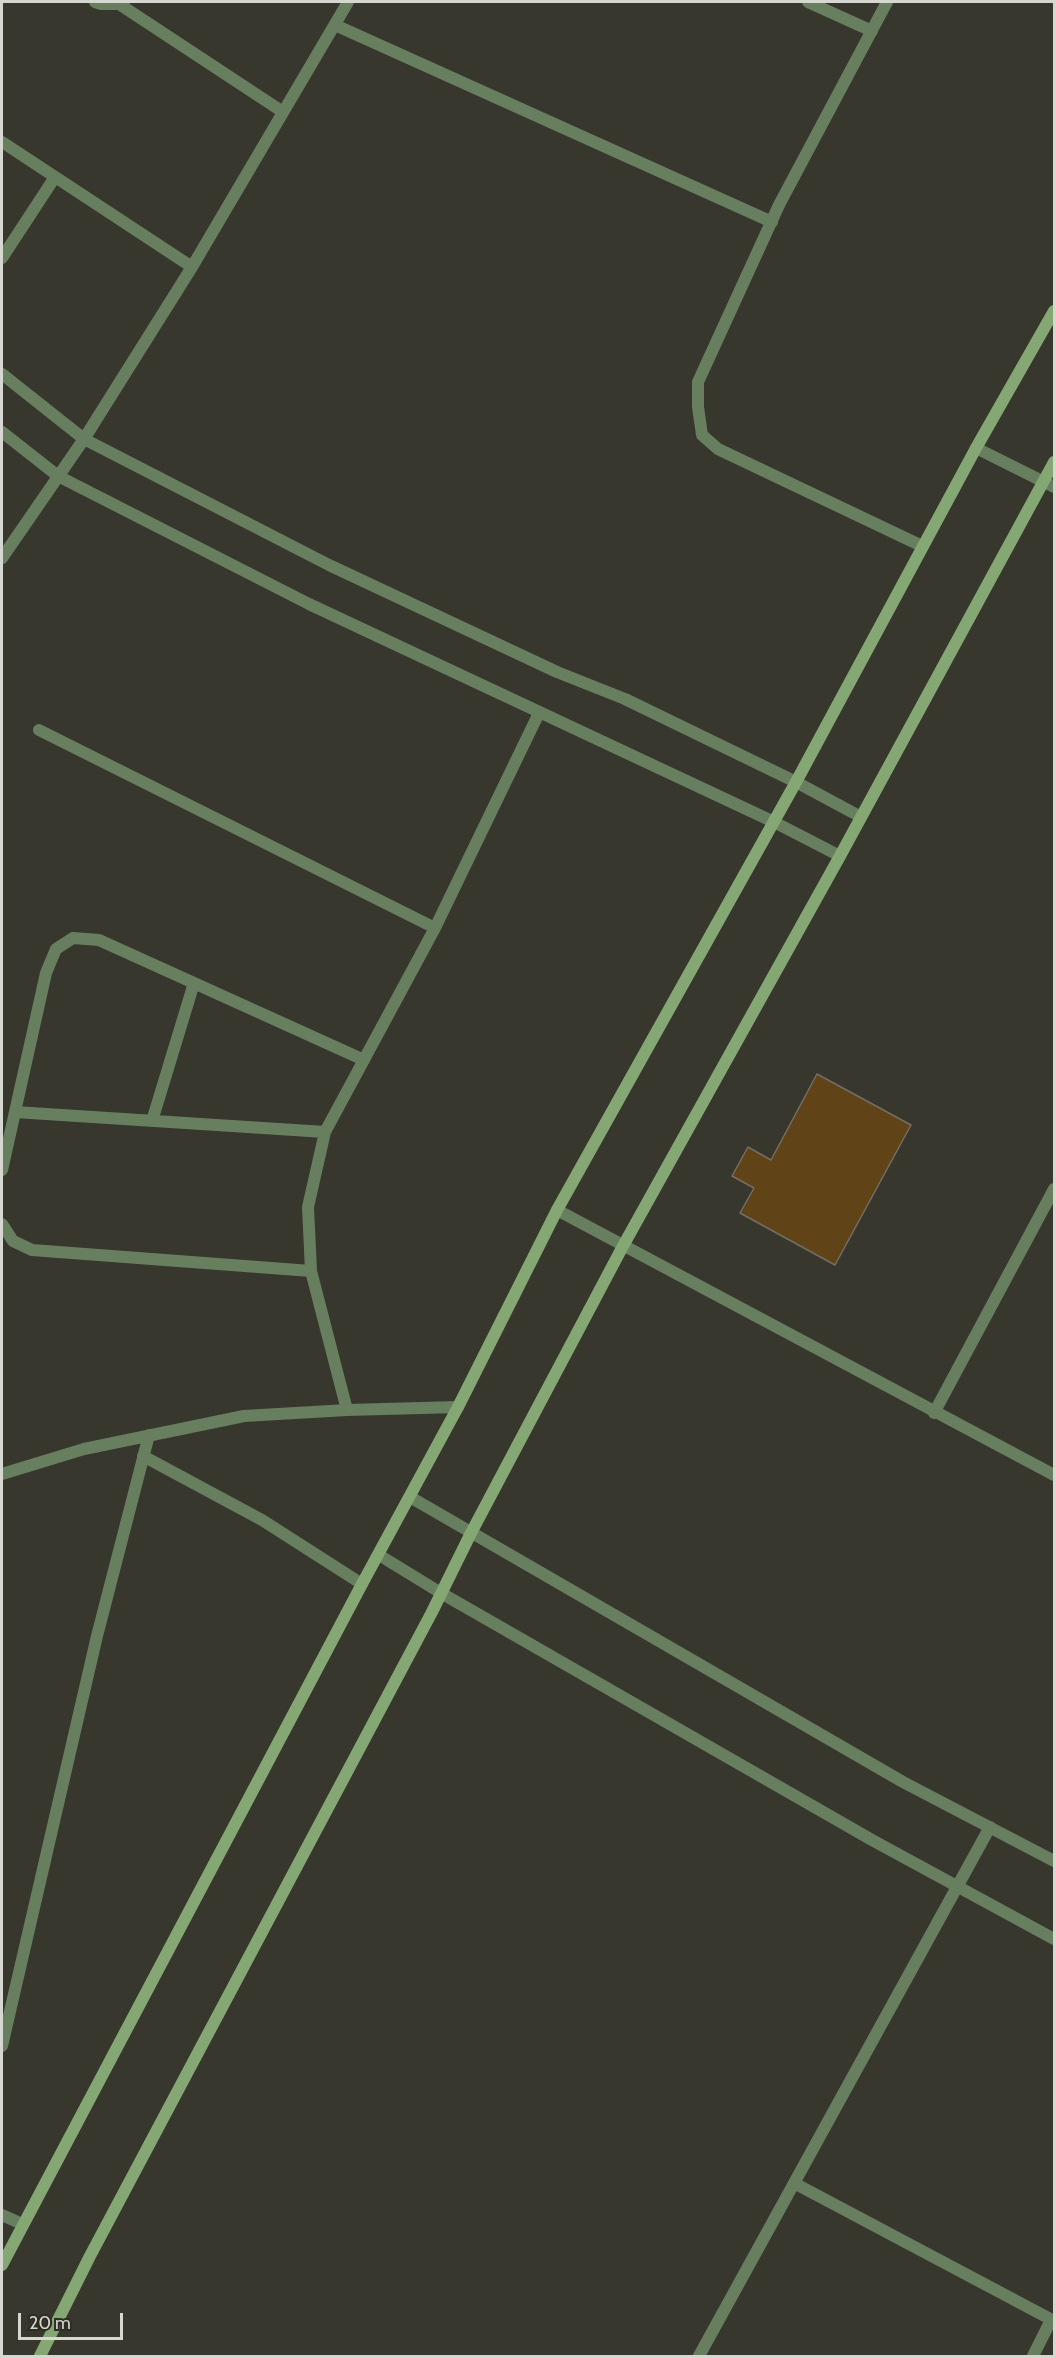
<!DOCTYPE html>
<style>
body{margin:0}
#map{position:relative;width:1056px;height:2358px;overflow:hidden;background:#37372e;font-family:Cabin,sans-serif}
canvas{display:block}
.frame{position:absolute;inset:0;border:3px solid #d7d7d1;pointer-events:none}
.scale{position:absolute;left:18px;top:2313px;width:105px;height:27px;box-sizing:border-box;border:3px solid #d7d7d1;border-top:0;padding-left:8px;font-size:18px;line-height:21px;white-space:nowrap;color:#d7d7d1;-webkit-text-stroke:4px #2d2d24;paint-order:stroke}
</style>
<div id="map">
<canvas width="1056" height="2358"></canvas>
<div class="frame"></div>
<div class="scale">20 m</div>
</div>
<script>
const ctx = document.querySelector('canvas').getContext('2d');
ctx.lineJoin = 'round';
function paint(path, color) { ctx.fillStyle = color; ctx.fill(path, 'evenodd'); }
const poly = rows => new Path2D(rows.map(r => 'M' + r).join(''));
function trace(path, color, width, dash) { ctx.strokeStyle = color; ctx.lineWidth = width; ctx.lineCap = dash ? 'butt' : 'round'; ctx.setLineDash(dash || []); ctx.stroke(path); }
const building = poly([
 [817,1074,911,1125,835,1265,740,1213,754,1188,732,1176,748,1147,771,1160,817,1074]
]);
const minor = poly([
 [95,2,101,4,119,4,124,2],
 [808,2,872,31],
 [887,2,779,205,698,382,698,407,702,435,718,449,922,546],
 [119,4,283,112],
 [335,25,772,222],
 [2,142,192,267],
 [2,258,55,177],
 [2,374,84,439,329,565,557,672,625,699,796,782,861,817],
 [2,432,58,476,309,604,774,822,840,856],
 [976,448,1054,487],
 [2,558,84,439,192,267,348,2],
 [39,730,435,928],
 [15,1112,325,1132],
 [152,1121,194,983],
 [2,1170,46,973,56,949,73,938,99,940,364,1060],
 [557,1210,1054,1475],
 [2,1224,13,1241,32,1250,311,1271],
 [347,1410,311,1271,308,1207,325,1132,435,928,539,713],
 [934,1413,1054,1189],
 [143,1456,262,1520,362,1584],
 [2,1474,84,1449,244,1416,347,1410,458,1407],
 [2,2046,97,1636,149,1435],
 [794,2183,1054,2321],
 [2,2215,22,2224],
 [699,2356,990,1827],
 [1033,2356,1051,2320]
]);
const tertiary = poly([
 [410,1497,903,1782,1054,1861],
 [379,1555,441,1593,872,1840,1054,1939]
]);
const secondary = poly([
 [2,2265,362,1584,458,1407,557,1210,796,782,976,448,1054,311],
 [40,2356,90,2256,432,1612,471,1533,623,1246,840,856,1054,462]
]);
paint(building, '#604316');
trace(building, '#746e65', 1.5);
trace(minor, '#687f5f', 12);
trace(tertiary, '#687f5f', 12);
trace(secondary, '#84a774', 12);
</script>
